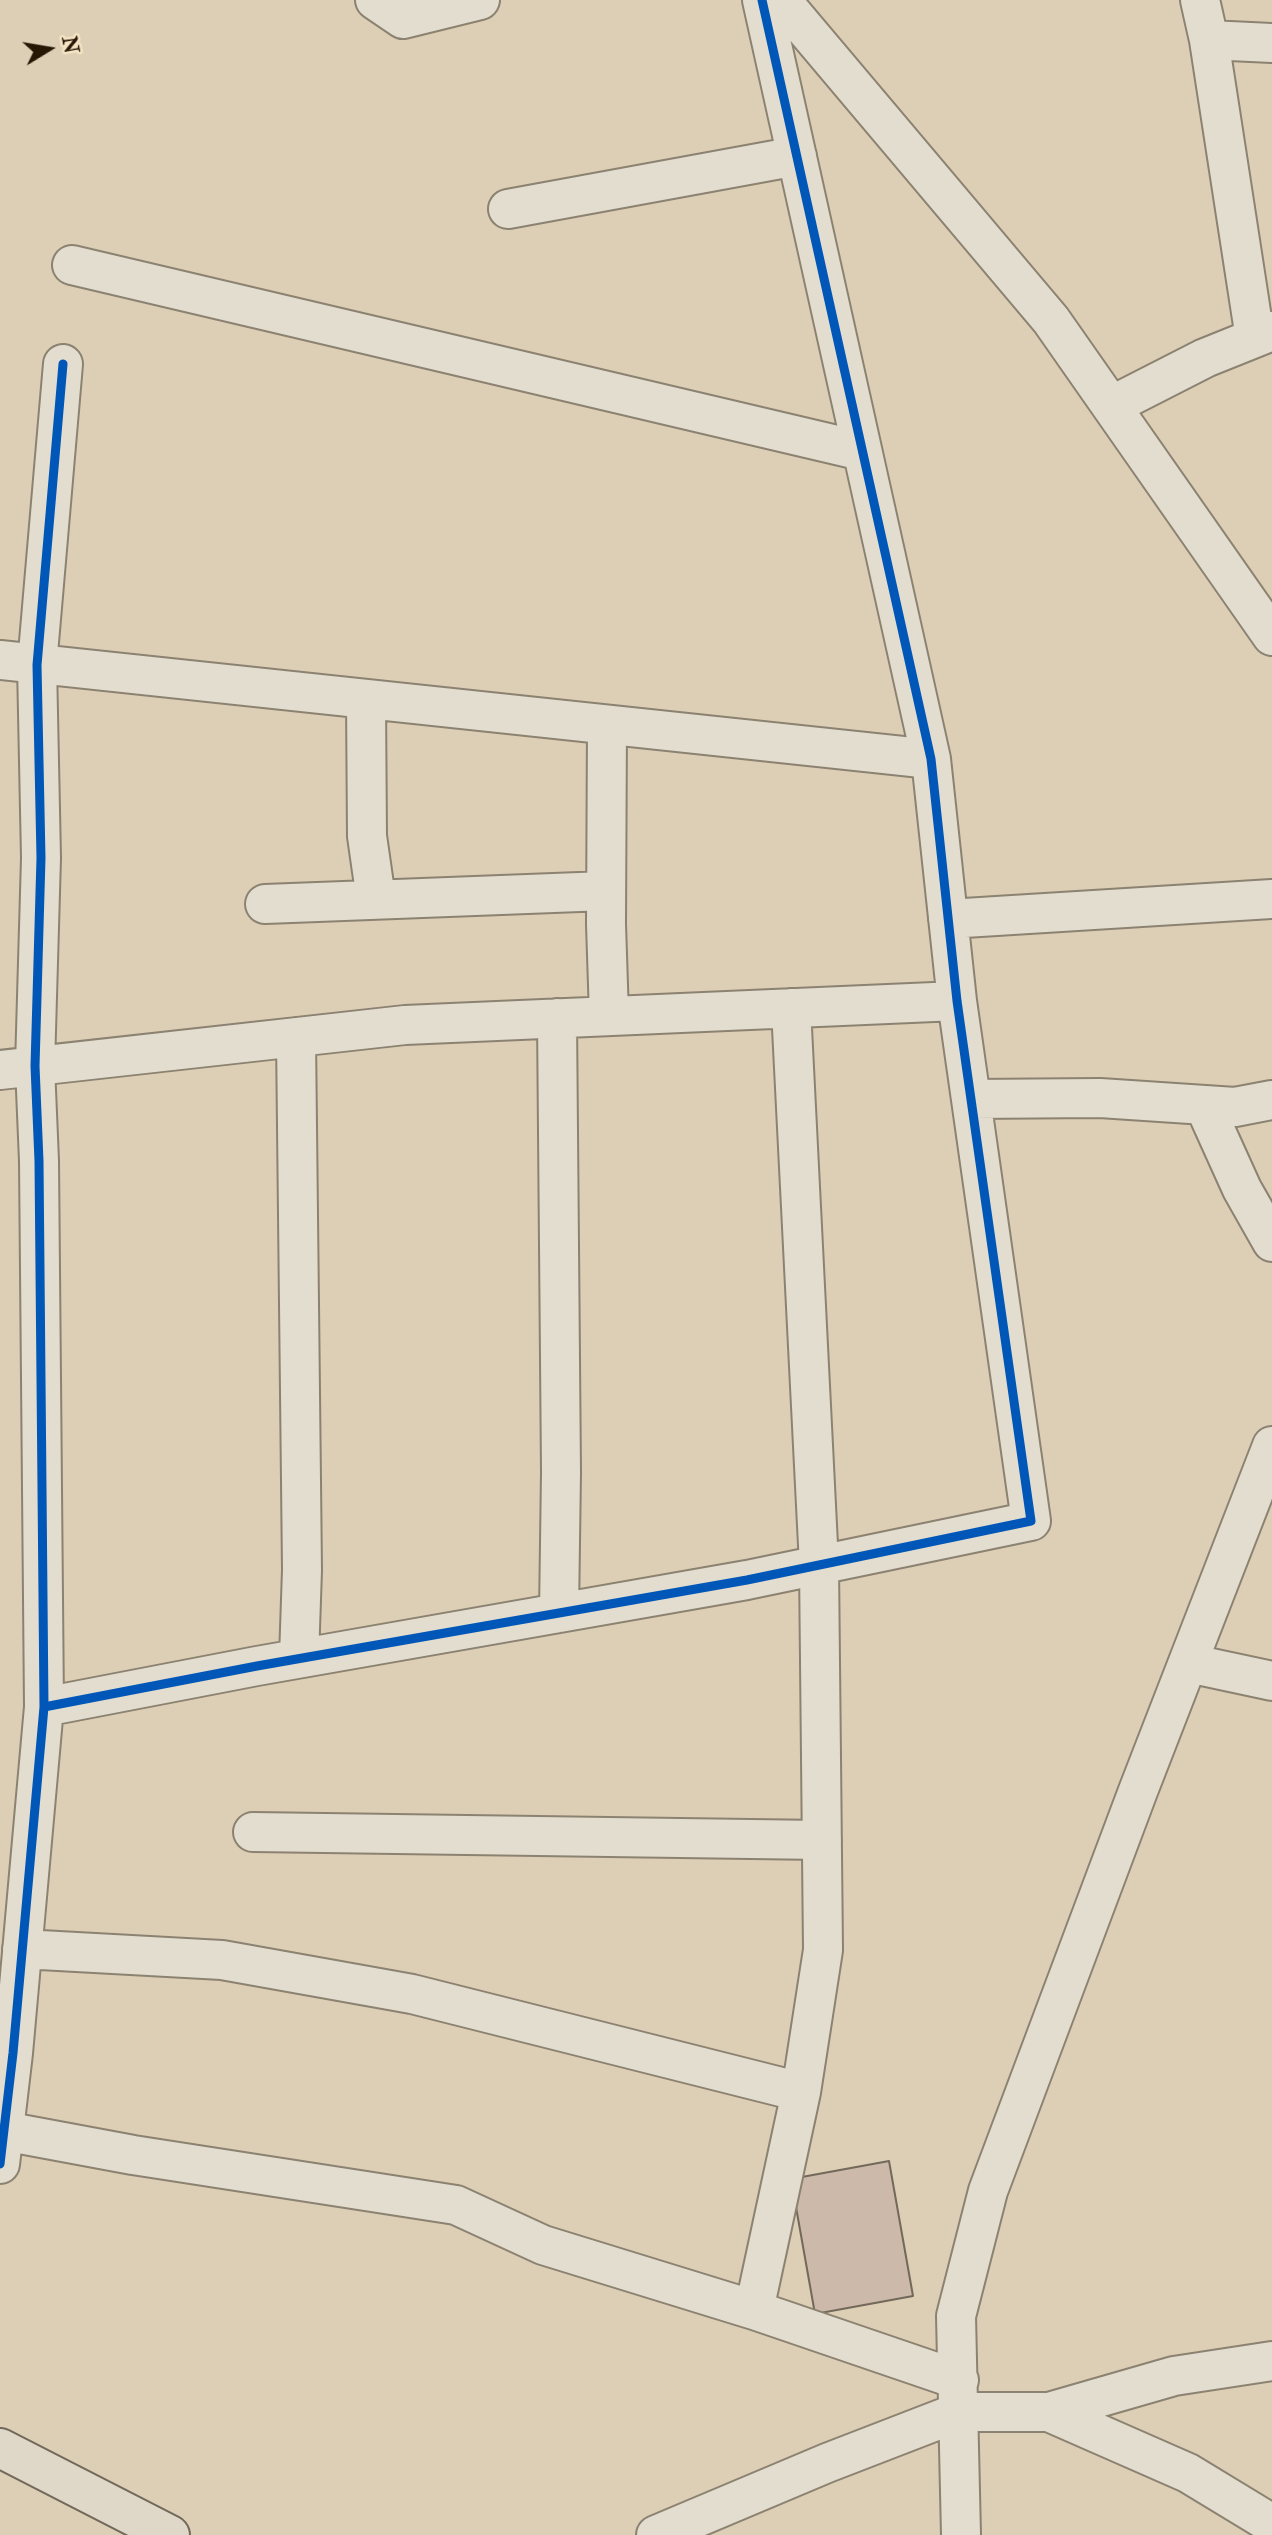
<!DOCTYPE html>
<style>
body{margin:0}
#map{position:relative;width:1272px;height:2535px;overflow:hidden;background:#ddcfb5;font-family:"IM FELL Double Pica",serif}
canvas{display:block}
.north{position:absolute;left:14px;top:14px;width:70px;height:70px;-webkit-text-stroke:5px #f4e4c4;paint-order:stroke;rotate:79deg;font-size:19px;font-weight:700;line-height:28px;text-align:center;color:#261604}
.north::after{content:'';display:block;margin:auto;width:24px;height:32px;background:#261604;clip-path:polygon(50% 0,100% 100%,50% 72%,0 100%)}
</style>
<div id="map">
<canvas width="1272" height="2535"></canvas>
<div class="north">N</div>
</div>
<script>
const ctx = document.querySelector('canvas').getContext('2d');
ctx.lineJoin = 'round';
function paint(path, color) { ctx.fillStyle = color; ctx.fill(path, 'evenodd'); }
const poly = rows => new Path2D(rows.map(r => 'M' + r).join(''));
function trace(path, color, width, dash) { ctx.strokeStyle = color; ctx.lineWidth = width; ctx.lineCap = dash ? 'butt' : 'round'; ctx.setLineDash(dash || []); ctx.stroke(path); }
const building = poly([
 [889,2161,913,2296,815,2314,791,2179,889,2161]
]);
const minor = poly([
 [375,0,403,19,480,0],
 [781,0,1051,320,1272,636],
 [1200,0,1209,40,1255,338],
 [1209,40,1272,43],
 [508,209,797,156],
 [72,265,862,451],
 [1111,406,1205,358,1272,331],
 [0,660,931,759],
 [366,700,367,836,376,899],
 [607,725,606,924,609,1016],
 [265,904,606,891],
 [948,919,1272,899],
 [557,1018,561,1472,559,1613],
 [296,1037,302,1570,299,1658],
 [0,1070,405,1025,957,1001],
 [971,1099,1100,1098,1235,1107,1272,1100],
 [1204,1105,1242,1189,1272,1242],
 [1188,1663,1272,1681],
 [44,1707,257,1666,747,1580,1031,1521,957,1001,931,759,762,0],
 [253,1832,822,1840],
 [22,1949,222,1960,412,1994,801,2092],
 [4,2131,133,2155,456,2205,543,2245,754,2310,959,2380],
 [0,2164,13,2053,44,1707,39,1161,35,1066,41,858,37,665,63,364],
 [754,2310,801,2092,823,1950,819,1565,791,1008],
 [1049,2412,1188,2473,1272,2524],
 [656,2535,827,2463,959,2412,1049,2412,1174,2376,1272,2361],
 [961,2535,956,2316,988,2191,1138,1791,1272,1446]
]);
const major = poly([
 [0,2448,170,2535]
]);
const cycleway = poly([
 [44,1707,257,1666,747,1580,1031,1521,957,1001,931,759,762,0],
 [0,2164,13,2053,44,1707,39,1161,35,1066,41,858,37,665,63,364]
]);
paint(building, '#ccb9a9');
trace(building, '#72695a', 2);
trace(minor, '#8c8271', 42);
trace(major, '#72695a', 42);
trace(minor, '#e3ddcf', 38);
trace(major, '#dfd7c7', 38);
trace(cycleway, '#0057b8', 9);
</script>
